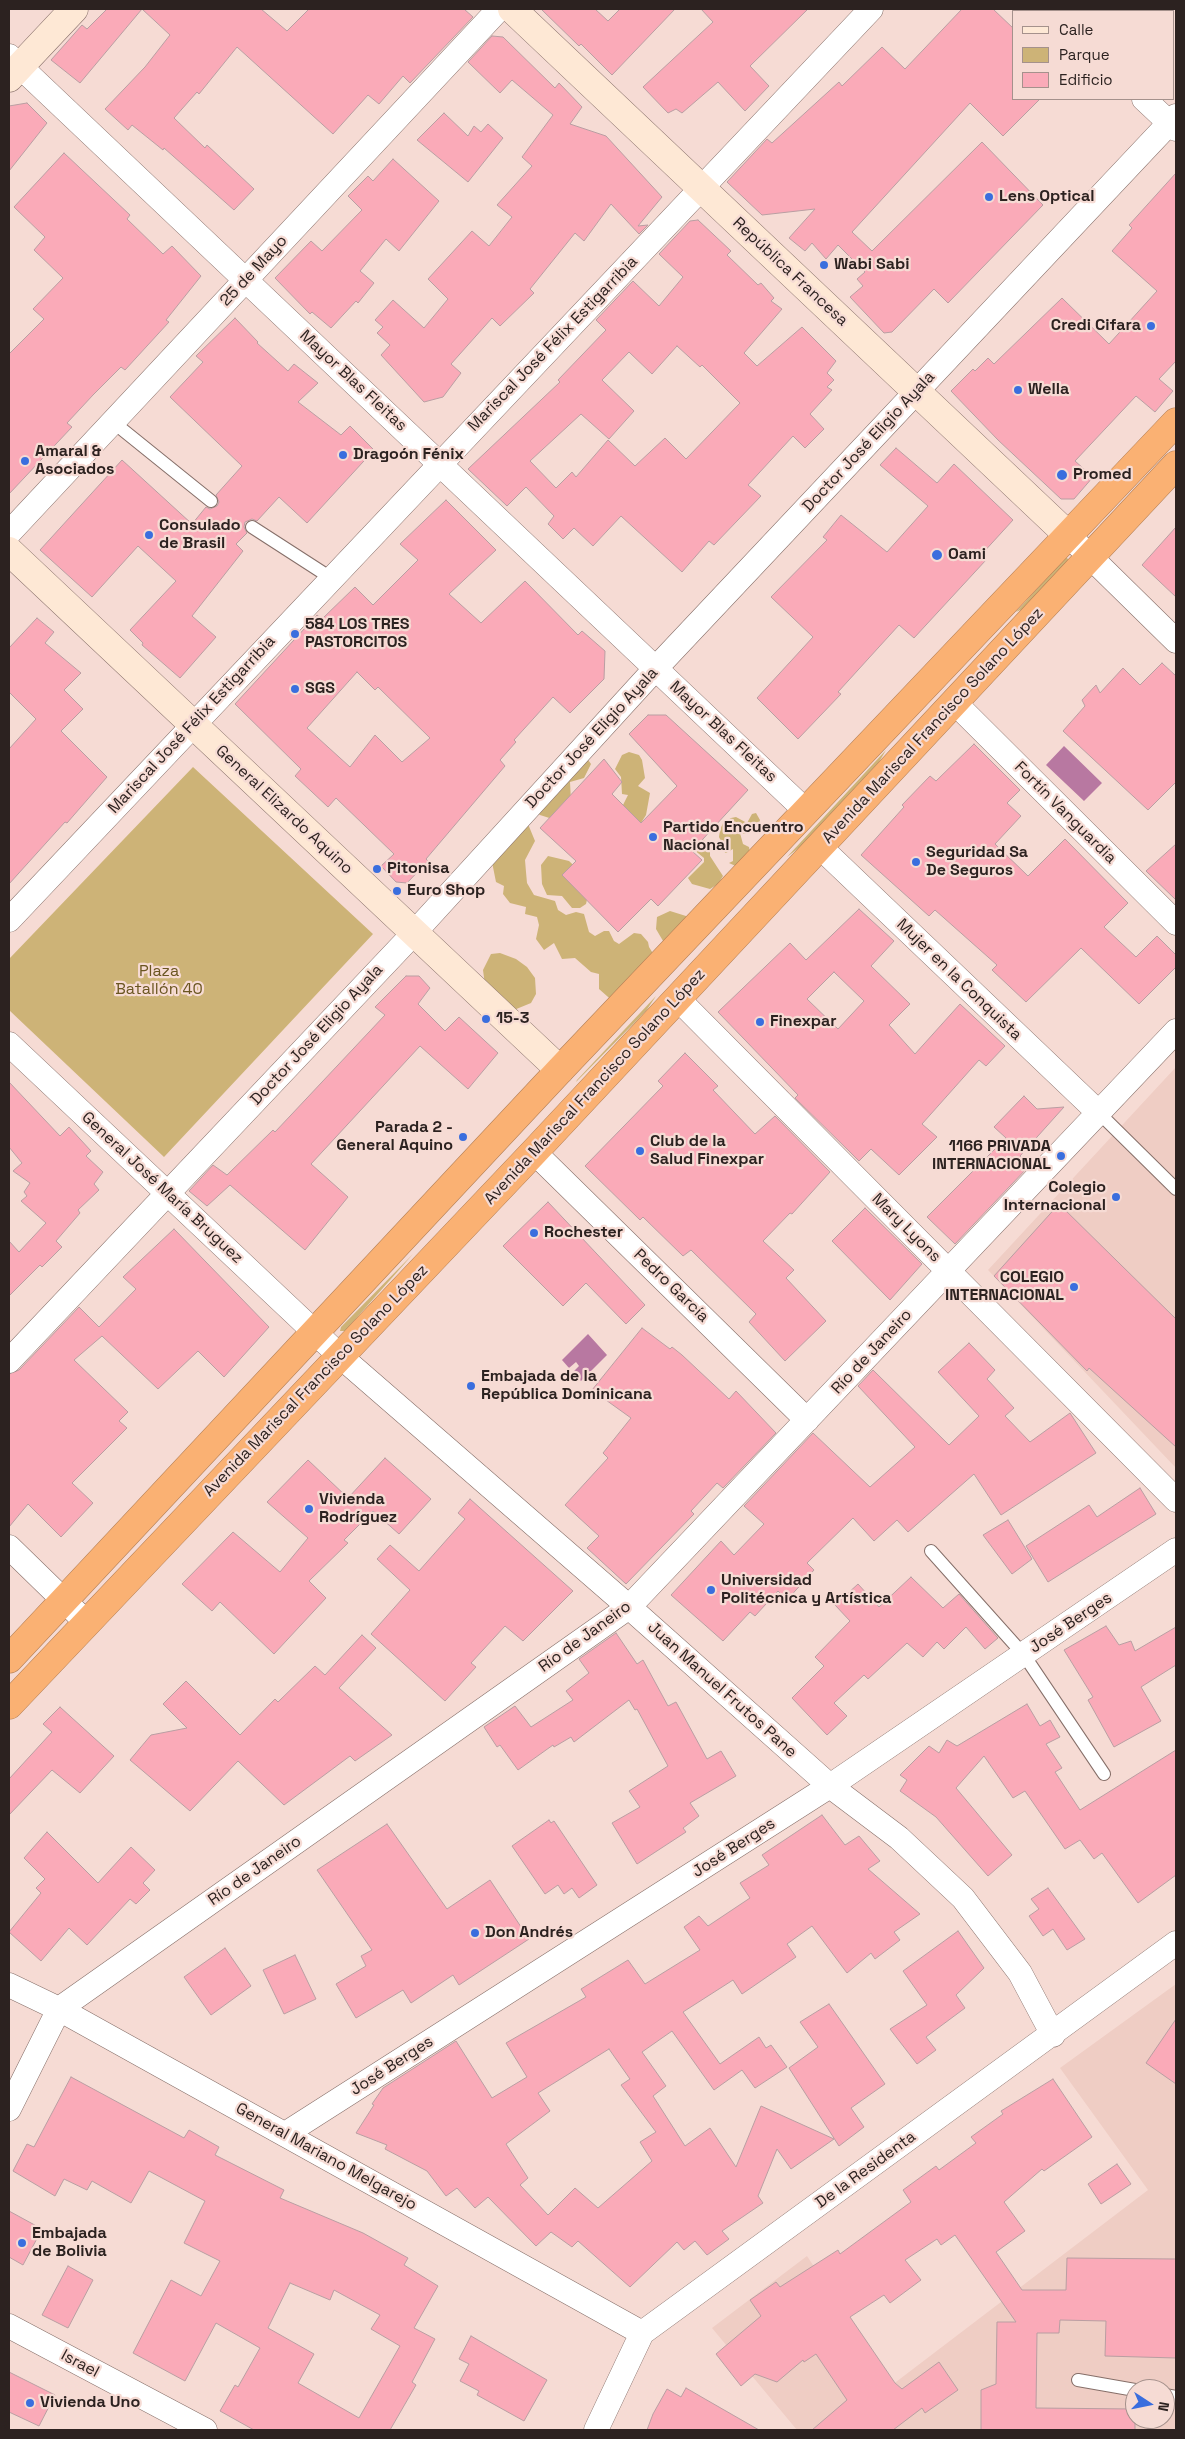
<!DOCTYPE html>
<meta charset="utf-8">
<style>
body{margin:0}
#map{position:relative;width:1185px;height:2439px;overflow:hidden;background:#f6dbd4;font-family:"Space Grotesk",sans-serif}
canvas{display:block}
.frame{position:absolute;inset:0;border:10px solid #2c2220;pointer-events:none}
.legend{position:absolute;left:1012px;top:10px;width:162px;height:90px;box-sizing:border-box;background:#f6dbd4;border:1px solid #a5918c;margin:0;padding:6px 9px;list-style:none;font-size:15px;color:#2c2220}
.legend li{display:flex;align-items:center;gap:10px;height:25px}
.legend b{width:25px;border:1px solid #a5918c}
.north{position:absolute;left:1125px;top:2379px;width:50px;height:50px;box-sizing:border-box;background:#f6dbd4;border:1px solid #a5918c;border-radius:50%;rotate:101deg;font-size:14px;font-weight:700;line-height:20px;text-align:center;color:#2c2220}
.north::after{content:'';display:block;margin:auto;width:18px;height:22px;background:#3a6ede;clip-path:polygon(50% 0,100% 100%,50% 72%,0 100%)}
</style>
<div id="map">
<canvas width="1185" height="2439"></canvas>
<div class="frame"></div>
<ul class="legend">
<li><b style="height:6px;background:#fee8d5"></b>Calle</li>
<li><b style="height:14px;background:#cdb377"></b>Parque</li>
<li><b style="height:14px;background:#faaab8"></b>Edificio</li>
</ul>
<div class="north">N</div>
</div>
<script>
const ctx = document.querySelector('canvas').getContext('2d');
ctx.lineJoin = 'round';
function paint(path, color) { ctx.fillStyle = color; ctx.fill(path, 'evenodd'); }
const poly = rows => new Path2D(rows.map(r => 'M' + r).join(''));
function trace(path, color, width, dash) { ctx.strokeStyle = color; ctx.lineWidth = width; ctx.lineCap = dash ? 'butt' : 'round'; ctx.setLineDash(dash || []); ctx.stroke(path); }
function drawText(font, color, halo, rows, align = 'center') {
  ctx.font = font + ' "Space Grotesk",sans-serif'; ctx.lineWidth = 4.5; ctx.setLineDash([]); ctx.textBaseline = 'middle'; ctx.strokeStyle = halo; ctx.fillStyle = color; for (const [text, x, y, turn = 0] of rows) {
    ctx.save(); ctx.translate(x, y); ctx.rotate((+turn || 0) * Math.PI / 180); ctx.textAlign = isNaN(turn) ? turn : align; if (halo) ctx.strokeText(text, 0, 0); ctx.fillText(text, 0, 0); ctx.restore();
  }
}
const built = poly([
 [1176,1067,1176,1468,988,1270],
 [1176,1984,1176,2430,797,2430,712,2328,807,2256,892,2385,1148,2190,1060,2068],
 [1135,2389,1165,2389,1165,2419,1135,2419]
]);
const green = poly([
 [1066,557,1069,560,1025,608,1016,612],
 [886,750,879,762,800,847,787,857],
 [629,752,639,755,642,760,645,778,638,786,650,793,646,815,641,823,620,811,628,795,622,794,621,777,615,769,622,755],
 [584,754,591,764,584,778,570,782,571,801,568,824,540,815,534,810],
 [193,767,373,934,164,1157,9,1010,9,959],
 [756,813,760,820,758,826,747,834,740,833,743,844,749,847,751,858,740,868,729,863,733,861,733,849,726,853,718,848,721,841,719,837,720,830,723,823,731,818,736,817,747,823,752,814],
 [528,824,535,841,525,860,526,872,527,883,534,895,555,901,558,910,566,915,576,912,584,914,589,932,595,936,604,931,609,931,614,941,619,944,634,933,641,934,648,942,649,947,657,960,616,1004,599,989,599,974,591,972,575,958,562,959,554,943,544,950,536,939,539,925,537,917,525,914,526,907,510,903,503,894,504,886,496,882,492,862],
 [701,838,710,845,710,856,723,876,718,884,710,889,692,884,688,878,704,862,704,858,693,849],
 [548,856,569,861,591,882,586,904,580,908,572,908,562,896,547,895,542,884,541,865],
 [670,911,686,916,691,925,666,946,656,929,657,917],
 [500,953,516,959,527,967,535,978,536,994,531,1003,509,1012,485,985,483,970,491,954],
 [656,996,646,1011,576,1082,577,1080],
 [413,1254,345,1331,340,1331,341,1327]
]);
const water = poly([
 [1064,746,1102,783,1084,801,1046,765],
 [588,1334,607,1355,581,1381,573,1372,579,1366,576,1362,569,1368,562,1360]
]);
const building = poly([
 [107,9,142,9,80,83,51,60,82,25,87,29,107,9],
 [142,9,261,9,287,31,309,9,464,9,473,17,410,83,403,76,379,104,368,95,333,134,237,47,199,94,197,92,174,118,205,148,207,145,254,189,234,210,164,148,163,150,132,125,128,130,105,109,145,67,170,35,142,9],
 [541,9,595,9,608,21,620,9,675,9,612,75,581,44,579,46,541,9],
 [701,9,808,9,750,66,769,86,745,111,718,82,682,113,676,109,668,113,643,87,713,22,701,9],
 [962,9,993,9,1014,29,1014,99,1040,99,1003,136,970,103,852,232,872,251,982,142,1043,205,948,303,934,289,892,332,884,333,850,297,863,286,857,279,865,272,838,245,826,259,812,243,805,251,789,238,815,209,762,215,727,182,767,139,772,143,839,82,842,86,882,47,905,69,962,9],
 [492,36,503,37,555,88,559,83,582,107,570,124,606,136,662,197,638,226,648,225,639,234,611,204,584,241,575,233,530,289,534,293,500,326,492,318,451,364,461,373,443,397,424,402,381,355,390,345,377,333,383,327,375,320,393,300,424,328,448,299,428,279,472,231,489,246,512,217,497,205,532,166,522,157,553,115,512,80,500,93,468,62,492,36],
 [27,103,47,123,9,171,9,106,27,103],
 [444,113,468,136,474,126,481,132,488,124,503,138,468,182,417,140,444,113],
 [64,153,130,215,127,219,163,254,172,246,201,276,166,320,169,322,125,370,121,367,93,395,67,423,72,427,9,494,9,354,44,319,33,309,63,278,34,250,45,237,14,207,64,153],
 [393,159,439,201,399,251,386,239,360,271,374,283,358,303,356,301,331,328,312,312,310,314,275,278,311,241,322,251,362,210,348,196,368,176,373,181,393,159],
 [1176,173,1176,361,1159,379,1173,391,1155,412,1136,396,1075,461,1093,477,1074,499,1061,499,998,440,951,391,973,369,975,371,988,358,994,364,1062,298,1109,344,1157,291,1112,251,1132,228,1129,225,1176,173],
 [698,220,731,251,727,255,758,285,761,283,774,298,771,301,782,309,744,353,757,366,802,327,836,361,827,373,834,380,827,387,832,390,810,414,824,429,805,448,793,436,748,485,761,496,714,545,709,541,682,572,621,516,593,546,574,528,563,539,548,524,554,516,526,487,507,506,468,469,560,382,558,380,606,330,596,320,633,281,659,306,683,277,659,254,690,221,698,220],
 [677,346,700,367,702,365,740,403,686,459,665,438,635,466,608,440,576,477,572,472,556,488,530,461,581,414,609,439,634,411,602,380,629,352,652,374,677,346],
 [235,318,258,342,257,343,288,371,294,364,318,383,298,402,341,435,350,426,374,450,307,523,279,497,257,521,252,519,245,522,244,527,247,533,236,544,243,551,192,616,216,637,180,678,142,645,143,643,130,630,176,581,138,546,92,597,40,550,122,460,192,524,206,507,210,509,217,506,219,502,216,495,242,466,170,397,203,362,196,356,235,318],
 [896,448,937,483,954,464,1013,520,981,555,986,560,914,638,899,625,838,692,841,694,798,739,757,698,813,637,771,597,827,540,823,537,841,515,887,552,928,506,880,465,896,448],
 [446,500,496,550,449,594,481,623,525,581,578,635,582,631,605,651,604,679,570,713,553,697,514,740,516,742,500,760,505,766,426,859,428,861,407,883,396,882,381,866,394,854,336,798,328,807,295,776,301,769,235,704,317,615,322,619,355,587,373,605,418,560,400,544,446,500],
 [357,672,375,690,378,687,430,738,402,762,375,735,350,767,307,728,357,672],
 [1176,527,1176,597,1142,565,1176,527],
 [37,618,54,632,45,643,81,673,64,690,83,709,61,731,107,777,67,823,65,822,9,884,9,749,36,719,9,692,9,648,37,618],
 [1162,663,1176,676,1176,782,1148,810,1063,731,1085,706,1082,700,1096,685,1100,693,1123,668,1140,685,1162,663],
 [648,715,666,715,748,790,692,851,702,860,658,906,651,899,618,932,562,875,576,861,540,828,604,759,622,782,612,794,641,823,677,786,629,734,648,715],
 [974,744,1020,790,1007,803,1021,816,995,844,1028,876,1065,839,1128,903,1104,927,1136,957,1157,936,1176,955,1176,967,1139,1004,1081,948,1026,1002,992,970,997,965,935,910,929,916,861,855,904,807,902,805,930,776,936,781,974,744],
 [1176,844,1176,900,1146,871,1176,844],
 [859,909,894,941,871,966,910,1004,889,1025,915,1054,960,1004,1005,1046,986,1066,979,1060,922,1124,937,1137,899,1175,871,1149,859,1161,849,1151,795,1098,798,1095,718,1012,790,943,806,960,859,909],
 [834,972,864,1001,838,1029,807,999,834,972],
 [406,976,419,976,430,988,418,1004,445,1031,459,1017,498,1053,468,1089,420,1046,311,1164,348,1197,305,1250,230,1185,207,1206,189,1191,213,1165,227,1175,273,1130,275,1132,385,1015,375,1007,406,976],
 [685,1053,718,1086,713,1090,755,1134,775,1116,830,1172,792,1214,790,1213,763,1241,794,1270,786,1278,826,1321,785,1361,749,1322,756,1314,691,1250,683,1256,643,1217,640,1220,585,1166,663,1086,658,1081,685,1053],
 [9,1082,60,1136,69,1127,91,1151,86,1156,103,1172,94,1184,99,1190,78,1210,80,1213,56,1241,62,1247,42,1267,40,1265,9,1296,9,1241,19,1252,46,1223,21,1201,27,1196,24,1192,30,1183,13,1171,22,1163,9,1147,9,1082],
 [1024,1096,1037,1109,1064,1107,1020,1156,1029,1166,955,1244,927,1217,1006,1138,994,1127,1024,1096],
 [548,1202,645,1305,626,1324,586,1283,563,1306,503,1246,548,1202],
 [1059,1204,1176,1319,1176,1447,1089,1368,1087,1371,994,1276,1059,1204],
 [865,1208,922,1264,890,1300,832,1241,865,1208],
 [174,1229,269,1327,224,1377,198,1351,158,1389,102,1336,74,1360,128,1412,119,1421,127,1428,72,1483,93,1503,61,1537,28,1504,9,1527,9,1374,19,1370,79,1307,99,1327,136,1289,123,1277,174,1229],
 [642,1328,670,1349,672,1347,682,1355,729,1399,736,1391,776,1433,723,1488,717,1483,691,1511,694,1514,626,1584,587,1548,599,1536,565,1505,608,1458,603,1453,631,1418,592,1390,642,1328],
 [969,1343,995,1370,987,1379,1014,1408,1005,1416,1030,1442,1070,1413,1096,1453,1001,1515,974,1474,908,1532,897,1520,874,1541,853,1518,807,1563,814,1570,787,1600,778,1591,755,1616,750,1612,723,1641,671,1595,721,1541,734,1555,764,1524,744,1506,813,1433,870,1487,915,1447,858,1386,873,1370,949,1445,979,1416,938,1372,969,1343],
 [385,1458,431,1499,399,1534,373,1511,344,1540,348,1543,309,1581,326,1598,274,1654,220,1602,212,1611,182,1584,233,1532,280,1572,308,1538,267,1502,308,1460,348,1498,385,1458],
 [1140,1488,1156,1514,1048,1582,1026,1546,1089,1505,1097,1517,1140,1488],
 [470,1499,573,1591,523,1641,505,1626,471,1663,476,1667,445,1701,371,1634,410,1590,377,1559,390,1545,419,1571,465,1519,458,1513,470,1499],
 [1008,1520,1032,1559,1012,1574,983,1535,1008,1520],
 [911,1577,943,1608,959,1594,998,1638,985,1649,966,1627,944,1649,937,1642,923,1657,907,1643,868,1679,864,1675,834,1703,847,1716,827,1735,792,1698,824,1666,815,1657,850,1621,835,1605,858,1584,879,1607,911,1577],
 [1106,1626,1119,1645,1131,1641,1135,1651,1176,1627,1176,1665,1141,1687,1161,1721,1114,1747,1088,1700,1093,1697,1064,1650,1106,1626],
 [616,1633,637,1664,643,1660,668,1706,676,1702,707,1759,721,1751,736,1776,690,1803,699,1816,683,1828,686,1832,637,1864,612,1823,640,1807,629,1791,668,1766,637,1709,635,1710,629,1700,574,1742,571,1737,554,1747,553,1745,518,1770,500,1745,497,1747,484,1727,515,1706,531,1727,573,1700,566,1691,589,1673,579,1659,616,1633],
 [362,1635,376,1648,339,1688,392,1735,355,1761,350,1756,284,1805,238,1761,190,1811,130,1760,151,1735,187,1728,163,1704,186,1681,240,1735,275,1699,278,1702,315,1666,325,1675,362,1635],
 [1027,1704,1040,1726,1050,1720,1060,1737,1046,1744,1062,1768,1055,1772,1080,1810,1176,1750,1176,1875,1138,1903,1102,1853,1094,1859,1080,1840,1065,1849,1025,1791,1013,1798,984,1756,956,1788,1012,1855,988,1876,936,1817,900,1791,907,1780,900,1775,929,1746,939,1753,947,1740,957,1746,1027,1704],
 [60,1707,114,1756,80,1793,52,1770,9,1815,9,1779,52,1732,43,1724,60,1707],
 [822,1815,845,1845,859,1836,880,1861,868,1869,920,1914,894,1932,900,1940,875,1959,871,1953,847,1973,812,1926,787,1944,796,1957,742,1994,733,1980,683,2012,720,2064,759,2037,766,2048,771,2045,787,2067,755,2088,742,2070,714,2090,672,2031,642,2052,666,2086,653,2096,685,2146,710,2128,736,2167,761,2106,834,2139,791,2169,777,2149,758,2196,763,2203,722,2231,729,2239,707,2255,695,2241,684,2250,677,2242,630,2287,578,2241,572,2247,551,2232,536,2246,488,2197,475,2208,457,2188,446,2196,427,2171,385,2149,387,2145,356,2133,374,2105,372,2104,383,2088,456,2041,492,2098,527,2077,506,2043,586,1997,581,1989,628,1960,645,1984,700,1950,684,1927,699,1916,708,1926,750,1898,740,1883,769,1865,762,1855,822,1815],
 [609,2049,630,2079,621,2085,656,2132,640,2142,652,2161,598,2208,575,2188,548,2215,520,2185,528,2178,506,2144,550,2111,538,2093,609,2049],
 [549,1820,551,1823,554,1821,597,1885,579,1898,572,1888,564,1894,558,1885,545,1894,512,1846,549,1820],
 [387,1824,447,1909,490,1880,529,1939,459,1985,453,1975,411,2003,403,1990,356,2018,336,1984,366,1966,361,1956,372,1950,317,1870,387,1824],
 [47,1832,98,1883,131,1847,155,1870,143,1883,150,1890,136,1904,130,1899,87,1945,69,1928,41,1961,9,1932,41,1893,36,1888,45,1879,24,1858,47,1832],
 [1048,1888,1085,1939,1067,1950,1053,1929,1043,1936,1029,1916,1039,1909,1031,1899,1048,1888],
 [958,1931,984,1968,956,1995,965,2008,926,2037,936,2050,917,2064,890,2029,927,2005,903,1971,958,1931],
 [225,1948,251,1986,211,2015,184,1977,225,1948],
 [295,1955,316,1999,284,2014,263,1970,295,1955],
 [829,2004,885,2084,851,2108,864,2127,839,2146,789,2068,818,2047,800,2022,829,2004],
 [1176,2019,1176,2084,1146,2063,1176,2019],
 [71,2077,184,2138,189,2130,219,2147,215,2155,284,2190,280,2198,363,2233,408,2258,404,2265,438,2286,414,2328,435,2339,412,2382,416,2385,390,2430,254,2430,220,2411,235,2385,238,2387,260,2348,216,2323,185,2381,133,2353,171,2280,201,2296,220,2261,184,2243,205,2201,149,2171,131,2203,92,2181,87,2190,64,2179,55,2196,13,2171,27,2144,34,2147,71,2077],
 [290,2283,330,2300,334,2290,380,2315,371,2329,400,2346,359,2418,298,2383,314,2354,268,2328,290,2283],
 [1053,2079,1092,2137,1044,2171,1042,2169,1004,2202,1025,2231,996,2252,1022,2290,1066,2290,1067,2258,1176,2259,1176,2358,1105,2356,1106,2321,1060,2320,1059,2333,1037,2333,1036,2408,1135,2409,1135,2430,981,2430,981,2390,996,2384,997,2322,1016,2322,955,2235,941,2245,937,2239,905,2260,921,2280,890,2303,884,2295,850,2317,895,2383,902,2389,939,2362,958,2390,925,2413,922,2408,893,2430,812,2430,847,2400,816,2354,804,2362,803,2360,777,2382,755,2374,741,2386,716,2354,761,2316,750,2300,776,2282,780,2287,838,2250,840,2254,911,2202,903,2190,936,2166,939,2170,976,2143,971,2137,1003,2114,1001,2111,1053,2079],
 [1117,2164,1131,2184,1101,2204,1088,2184,1117,2164],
 [9,2211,42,2229,23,2265,9,2257,9,2211],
 [68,2266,93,2280,68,2328,42,2315,68,2266],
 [471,2336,547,2380,524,2421,477,2395,479,2391,460,2381,469,2364,459,2359,471,2336],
 [9,2372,55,2395,39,2426,9,2412,9,2372],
 [686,2388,705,2399,759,2430,647,2430,653,2414,667,2389,681,2397,686,2388]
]);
const lane = poly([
 [113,422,211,501],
 [252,527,331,578],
 [1099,1113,1176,1189],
 [931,1551,1024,1655,1104,1774],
 [1078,2380,1135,2390],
 [1165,2395,1176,2397]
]);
const street = poly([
 [1049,9,1051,11],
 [9,56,806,811],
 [1144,99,1176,129],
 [9,533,499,9],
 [1068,535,1176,641],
 [954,702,1176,923],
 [820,847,1099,1113],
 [9,920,871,9],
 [678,999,1176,1500],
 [9,1044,340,1356,629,1607,830,1786,899,1838,963,1898,1020,1973,1053,2035],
 [534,1152,807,1420],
 [9,1361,414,933,656,668,1176,116],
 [9,1547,86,1622],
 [9,1985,59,2009,642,2333],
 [9,2109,59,2009,629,1607,1176,1031],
 [285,2134,830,1786,1176,1550],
 [9,2326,205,2430],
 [596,2430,642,2333,1176,1943]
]);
const secondary = poly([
 [512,9,1068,535],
 [9,78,74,9],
 [9,551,560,1070]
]);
const highway = poly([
 [9,1659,560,1070,1176,422],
 [9,1705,534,1152,1176,465]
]);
const markers = [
 [989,197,5,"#3a6ede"],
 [824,265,5,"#3a6ede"],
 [1151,326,5,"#3a6ede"],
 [1018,390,5,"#3a6ede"],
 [343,455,5,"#3a6ede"],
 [25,461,5,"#3a6ede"],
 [1062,475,6,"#3a6ede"],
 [149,535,5,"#3a6ede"],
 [937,555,6,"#3a6ede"],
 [295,634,5,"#3a6ede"],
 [295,689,5,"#3a6ede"],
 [653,837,5,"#3a6ede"],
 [916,862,5,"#3a6ede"],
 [377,869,5,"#3a6ede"],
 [397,891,5,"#3a6ede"],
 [486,1019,5,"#3a6ede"],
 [760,1022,5,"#3a6ede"],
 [463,1137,5,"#3a6ede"],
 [640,1151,5,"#3a6ede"],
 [1061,1156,5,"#3a6ede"],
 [1116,1197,5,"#3a6ede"],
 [534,1233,5,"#3a6ede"],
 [1074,1287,5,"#3a6ede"],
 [471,1386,5,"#3a6ede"],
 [309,1509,5,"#3a6ede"],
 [711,1590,5,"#3a6ede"],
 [475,1933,5,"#3a6ede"],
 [22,2243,5,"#3a6ede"],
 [30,2403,5,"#3a6ede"]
];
const poiNames = [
 ["Lens Optical",999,197],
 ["Wabi Sabi",834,265],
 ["Credi Cifara",1141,326,"right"],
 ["Wella",1028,390],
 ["Amaral &",35,452],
 ["Asociados",35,470],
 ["Dragoón Fénix",353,455],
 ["Promed",1073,475],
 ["Consulado",159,526],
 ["de Brasil",159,544],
 ["Oami",948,555],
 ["584 LOS TRES",305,625],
 ["PASTORCITOS",305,643],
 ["SGS",305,689],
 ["Partido Encuentro",663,828],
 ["Nacional",663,846],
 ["Seguridad Sa",926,853],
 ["De Seguros",926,871],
 ["Pitonisa",387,869],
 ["Euro Shop",407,891],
 ["15-3",496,1019],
 ["Finexpar",770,1022],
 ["Parada 2 -",453,1128,"right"],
 ["General Aquino",453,1146,"right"],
 ["Club de la",650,1142],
 ["Salud Finexpar",650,1160],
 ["1166 PRIVADA",1051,1147,"right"],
 ["INTERNACIONAL",1051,1165,"right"],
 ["Colegio",1106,1188,"right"],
 ["Internacional",1106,1206,"right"],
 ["Rochester",544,1233],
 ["COLEGIO",1064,1278,"right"],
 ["INTERNACIONAL",1064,1296,"right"],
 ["Embajada de la",481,1377],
 ["República Dominicana",481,1395],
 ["Vivienda",319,1500],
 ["Rodríguez",319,1518],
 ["Universidad",721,1581],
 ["Politécnica y Artística",721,1599],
 ["Don Andrés",485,1933],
 ["Embajada",32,2234],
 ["de Bolivia",32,2252],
 ["Vivienda Uno",40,2403]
];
const streetNames = [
 ["25 de Mayo",254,271,-47],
 ["República Francesa",790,272,43],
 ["Mariscal José Félix Estigarribia",553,344,-46],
 ["Mayor Blas Fleitas",353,381,43],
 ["Doctor José Eligio Ayala",869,442,-47],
 ["Mariscal José Félix Estigarribia",192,725,-47],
 ["Avenida Mariscal Francisco Solano López",933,726,-47],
 ["Mayor Blas Fleitas",723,732,43],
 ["Doctor José Eligio Ayala",592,738,-47],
 ["General Elizardo Aquino",284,810,43],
 ["Fortín Vanguardia",1065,813,45],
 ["Mujer en la Conquista",959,980,44],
 ["Doctor José Eligio Ayala",317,1035,-47],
 ["Avenida Mariscal Francisco Solano López",595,1087,-47],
 ["General José María Bruguez",162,1188,43],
 ["Mary Lyons",906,1228,45],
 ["Pedro García",671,1286,44],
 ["Río de Janeiro",872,1352,-47],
 ["Avenida Mariscal Francisco Solano López",316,1381,-46],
 ["José Berges",1071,1623,-34],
 ["Río de Janeiro",585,1637,-36],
 ["Juan Manuel Frutos Pane",722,1690,42],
 ["José Berges",734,1848,-33],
 ["Río de Janeiro",255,1871,-35],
 ["José Berges",392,2066,-33],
 ["General Mariano Melgarejo",326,2157,29],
 ["De la Residenta",866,2170,-36],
 ["Israel",80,2364,28]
];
const parkNames = [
 ["Plaza",159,972],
 ["Batallón 40",159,990]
];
paint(built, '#efcdc4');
paint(green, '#cdb377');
paint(water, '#b878a1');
paint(building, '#faaab8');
trace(building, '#b99ea2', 1);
trace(lane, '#866f69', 14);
trace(street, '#866f69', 25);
trace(secondary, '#866f69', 29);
trace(highway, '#b27f56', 29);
trace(lane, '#fff', 12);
trace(street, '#fff', 24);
trace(secondary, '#fee8d5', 28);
trace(highway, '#fab173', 28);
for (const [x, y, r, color] of markers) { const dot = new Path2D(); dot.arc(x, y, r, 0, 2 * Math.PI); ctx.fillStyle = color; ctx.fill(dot); trace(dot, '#f6dbd4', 2); }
drawText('bold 16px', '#2c2220', '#f6dbd4', poiNames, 'left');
drawText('16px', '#2c2220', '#f6dbd4', streetNames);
drawText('16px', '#6a5520', '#f6dbd4', parkNames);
</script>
